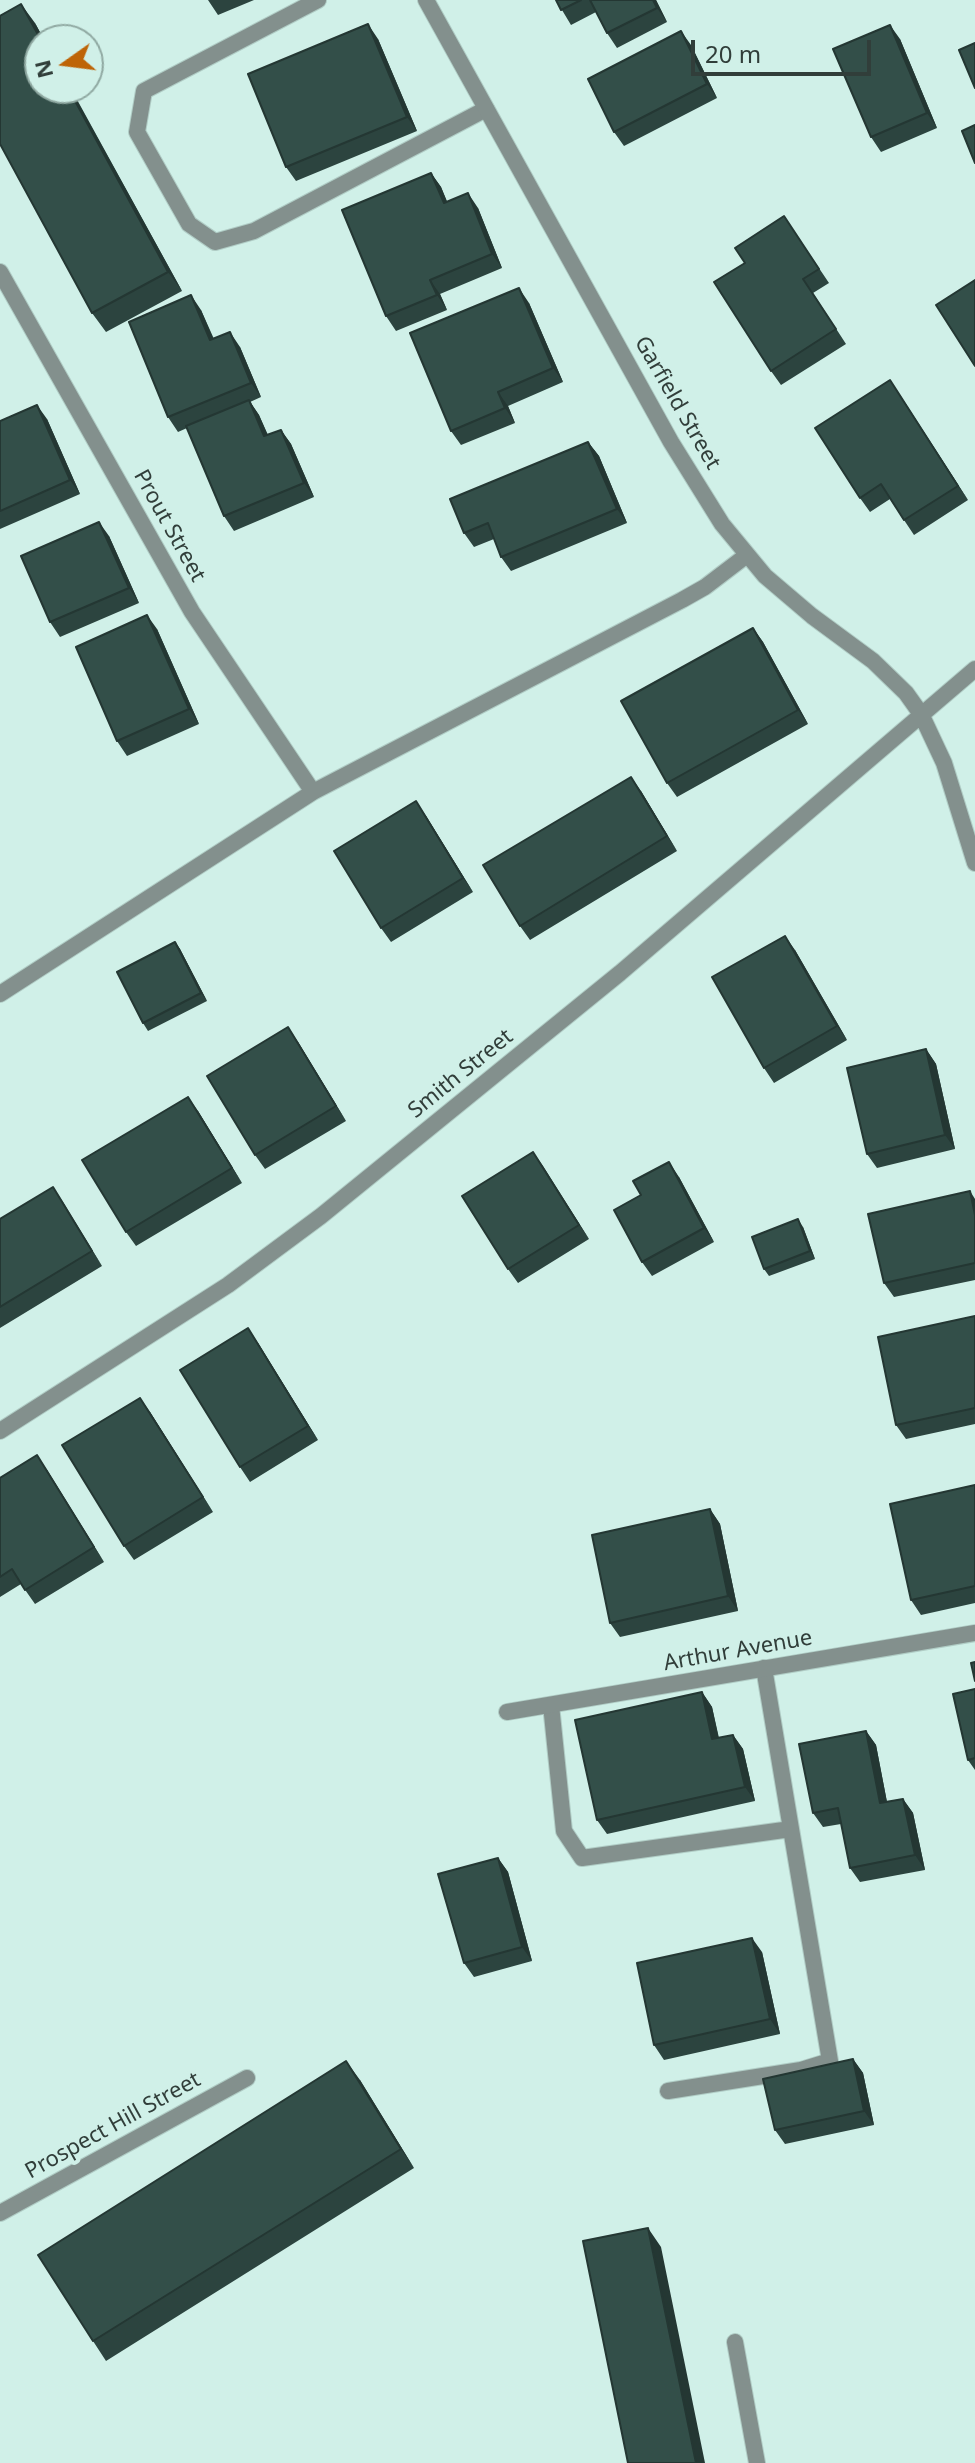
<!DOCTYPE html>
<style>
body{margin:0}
#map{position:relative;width:975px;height:2463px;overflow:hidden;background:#d0f0e8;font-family:"Noto Sans",sans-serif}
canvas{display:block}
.north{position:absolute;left:24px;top:24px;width:80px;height:80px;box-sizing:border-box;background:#d0f0e8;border:2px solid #90a9a2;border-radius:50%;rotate:256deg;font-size:22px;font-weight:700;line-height:32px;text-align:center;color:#313e3a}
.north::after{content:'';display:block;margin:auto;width:28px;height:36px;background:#be6407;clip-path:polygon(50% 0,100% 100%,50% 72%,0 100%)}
.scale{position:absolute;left:691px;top:40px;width:180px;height:36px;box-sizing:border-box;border:4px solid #313e3a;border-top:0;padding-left:10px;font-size:24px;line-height:28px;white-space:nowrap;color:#313e3a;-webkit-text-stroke:6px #d0f0e8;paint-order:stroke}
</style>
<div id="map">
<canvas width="975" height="2463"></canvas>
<div class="north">N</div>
<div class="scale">20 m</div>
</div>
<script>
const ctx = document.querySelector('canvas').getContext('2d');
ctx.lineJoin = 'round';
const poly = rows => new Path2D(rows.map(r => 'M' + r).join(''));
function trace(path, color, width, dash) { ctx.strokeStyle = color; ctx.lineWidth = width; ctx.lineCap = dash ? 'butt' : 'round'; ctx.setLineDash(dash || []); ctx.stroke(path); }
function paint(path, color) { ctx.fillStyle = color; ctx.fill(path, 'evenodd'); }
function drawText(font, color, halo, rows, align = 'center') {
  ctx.font = font + ' "Noto Sans",sans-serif'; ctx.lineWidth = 8; ctx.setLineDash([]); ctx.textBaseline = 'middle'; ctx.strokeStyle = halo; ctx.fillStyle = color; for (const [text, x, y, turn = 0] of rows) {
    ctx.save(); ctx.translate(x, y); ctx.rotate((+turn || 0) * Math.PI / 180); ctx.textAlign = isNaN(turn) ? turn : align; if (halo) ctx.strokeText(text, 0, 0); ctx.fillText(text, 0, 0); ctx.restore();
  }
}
const service = poly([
 [318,0,144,91,137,132,189,224,215,242,254,231,486,109],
 [551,1705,564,1831,582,1858,791,1829],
 [668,2091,801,2070,830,2061,764,1668],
 [735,2342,757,2463]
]);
const minor = poly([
 [426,0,671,442,722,524,765,576,812,616,873,661,906,693,921,714,944,763,975,863],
 [0,272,192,612,313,792],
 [0,994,313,792,682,600,705,587,747,555],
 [0,1431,228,1285,321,1216,620,973,975,669],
 [507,1712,975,1633],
 [0,2213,247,2078]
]);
const wall = poly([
 [208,0,254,0,218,15],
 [556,0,656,0,667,22,617,48,607,33,596,12,571,25],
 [35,23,182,291,106,332,92,313],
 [378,39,417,131,296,181,286,167],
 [900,39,937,128,881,152,871,137],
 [691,45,717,98,624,146,614,132],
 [431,173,441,187,447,202,478,208,502,268,440,294,447,310,396,331,386,316],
 [784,216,829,283,813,293,846,344,781,385,771,371,745,263],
 [529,303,563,382,508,406,515,423,461,445,451,431],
 [201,310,214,339,240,347,261,397,250,402,259,415,268,435,281,430,291,444,314,497,234,531,224,516,187,428,178,432,168,417],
 [900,395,968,500,914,535,890,499,870,512,860,498],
 [47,419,80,494,0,529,0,421],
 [588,442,599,456,627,523,511,571,501,557,494,539,474,547,464,533],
 [109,536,139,603,60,637,50,622],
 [753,628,763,642,808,724,677,797,667,783],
 [157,629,199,724,127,756,117,741],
 [641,791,677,851,530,940,520,926],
 [426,816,473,892,391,942,381,928],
 [175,942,180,949,207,1001,148,1031,143,1023],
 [795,950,847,1040,774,1083,764,1068],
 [298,1042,346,1121,265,1169,255,1155],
 [926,1049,936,1064,955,1149,877,1168,867,1154],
 [198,1111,242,1183,136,1246,126,1232],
 [533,1152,589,1239,518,1283,508,1269],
 [679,1177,714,1242,652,1276,642,1262],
 [53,1187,102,1266,0,1328,0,1219],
 [975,1199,975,1280,894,1297,884,1283],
 [803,1227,815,1259,769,1276,764,1269],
 [975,1316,975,1424,906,1439,896,1425],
 [258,1343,318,1440,250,1482,240,1467],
 [150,1412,213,1512,134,1560,124,1546],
 [47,1470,104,1562,35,1604,21,1584,0,1597,0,1478],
 [975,1485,975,1603,921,1615,911,1600],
 [710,1509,720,1524,738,1611,620,1637,610,1623],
 [975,1689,975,1770,968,1760],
 [702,1692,712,1707,719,1738,733,1735,743,1749,755,1801,607,1834,597,1820],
 [866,1731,876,1745,887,1802,903,1799,913,1813,925,1870,860,1882,850,1868,841,1824,823,1827,813,1813],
 [498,1858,508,1872,532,1961,474,1977,464,1963],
 [762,1952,780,2034,664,2060,654,2045],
 [853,2059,863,2073,874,2125,785,2144,775,2130],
 [360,2080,414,2168,106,2361,93,2341]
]);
const shadedWall = poly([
 [653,0,656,0,667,22,657,8],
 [21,4,35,23,44,40,41,40],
 [368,24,378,39,417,131,407,117],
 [890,25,900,39,937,128,927,113],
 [681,31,691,45,717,98,707,84],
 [68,88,70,88,182,291,168,272],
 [431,173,441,187,454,218,444,203],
 [468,193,478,208,502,268,492,254],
 [430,280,440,294,447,310,437,295],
 [519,288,529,303,563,382,553,368],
 [191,295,201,310,220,355,210,340],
 [230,332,240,347,261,397,251,383],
 [890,380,900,395,968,500,958,486],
 [498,392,508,406,515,423,505,408],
 [249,400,259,415,274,450,264,436],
 [37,405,47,419,80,494,70,480],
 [281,430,291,444,314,497,304,483],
 [588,442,599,456,627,523,617,509],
 [99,522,109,536,139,603,129,588],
 [147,615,157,629,199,724,189,709],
 [753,628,763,642,808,724,798,710],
 [631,777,641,791,677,851,667,836],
 [416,801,426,816,473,892,463,878],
 [785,936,795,950,847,1040,837,1026],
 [175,942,180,949,207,1001,201,993],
 [288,1027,298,1042,346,1121,336,1106],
 [926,1049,936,1064,955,1149,945,1135],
 [188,1097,198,1111,242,1183,232,1168],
 [533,1152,543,1166,589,1239,579,1225],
 [669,1162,679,1177,714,1242,704,1228],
 [53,1187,63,1202,102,1266,92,1251],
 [970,1191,975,1199,975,1215],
 [798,1219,803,1227,815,1259,810,1251],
 [248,1328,258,1343,318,1440,308,1426],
 [140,1398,150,1412,213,1512,203,1497],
 [37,1455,47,1470,104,1562,94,1547],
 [710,1509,720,1524,738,1611,728,1596],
 [702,1692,712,1707,722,1754,712,1739],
 [866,1731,876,1745,890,1818,880,1803],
 [733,1735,743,1749,755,1801,745,1787],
 [903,1799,913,1813,925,1870,915,1855],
 [498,1858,508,1872,532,1961,522,1947],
 [752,1938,762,1952,780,2034,770,2019],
 [853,2059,863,2073,874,2125,864,2111],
 [346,2061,360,2080,414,2168,401,2149],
 [648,2228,661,2247,705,2463,696,2463]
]);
const building = poly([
 [556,0,581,0,561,10,556,0],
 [590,0,653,0,657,8,607,33,590,0],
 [21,4,41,40,40,40,40,88,68,88,168,272,92,313,0,144,0,16,21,4],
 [368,24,407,117,286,167,248,74,368,24],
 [890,25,927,113,871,137,833,49,890,25],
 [681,31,707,84,614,132,588,79,681,31],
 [975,43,975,88,959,50,975,43],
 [975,125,975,163,962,131,975,125],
 [431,173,444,203,468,193,492,254,430,280,437,295,386,316,342,210,431,173],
 [784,216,819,269,803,279,836,329,771,371,714,282,745,263,735,248,784,216],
 [975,280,975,366,936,305,975,280],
 [519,288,553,368,498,392,505,408,451,431,410,333,519,288],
 [191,295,210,340,230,332,251,383,168,417,129,322,191,295],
 [890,380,958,486,904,520,881,484,860,498,815,428,890,380],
 [249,400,264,436,281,430,304,483,224,516,186,426,249,400],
 [37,405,70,480,0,511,0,421,37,405],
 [588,442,617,509,501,557,488,523,464,533,450,499,588,442],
 [99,522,129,588,50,622,21,556,99,522],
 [147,615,189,709,117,741,76,647,147,615],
 [753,628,798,710,667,783,621,701,753,628],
 [631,777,667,836,520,926,483,865,631,777],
 [416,801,463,878,381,928,334,851,416,801],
 [785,936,837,1026,764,1068,712,977,785,936],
 [175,942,201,993,143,1023,117,972,175,942],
 [288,1027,336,1106,255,1155,207,1076,288,1027],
 [926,1049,945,1135,867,1154,847,1068,926,1049],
 [188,1097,232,1168,126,1232,82,1160,188,1097],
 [533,1152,579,1225,508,1269,462,1196,533,1152],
 [669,1162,704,1228,642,1262,614,1210,641,1195,633,1181,669,1162],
 [53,1187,92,1251,0,1307,0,1219,53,1187],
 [970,1191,975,1215,975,1263,884,1283,868,1214,970,1191],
 [798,1219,810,1251,764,1269,752,1237,798,1219],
 [975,1316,975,1408,896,1425,878,1337,975,1316],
 [248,1328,308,1426,240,1467,180,1370,248,1328],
 [140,1398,203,1497,124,1546,62,1445,140,1398],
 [37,1455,94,1547,25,1590,12,1569,0,1577,0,1478,37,1455],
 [975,1485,975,1586,911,1600,890,1504,975,1485],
 [710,1509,728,1596,610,1623,592,1535,710,1509],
 [975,1662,975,1681,971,1663,975,1662],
 [975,1689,975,1758,968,1760,953,1694,975,1689],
 [702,1692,712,1739,733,1735,745,1787,597,1820,575,1720,702,1692],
 [866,1731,880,1803,903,1799,915,1855,850,1868,838,1808,813,1813,799,1744,866,1731],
 [498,1858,522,1947,464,1963,438,1874,498,1858],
 [752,1938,770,2019,654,2045,637,1963,752,1938],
 [853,2059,864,2111,775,2130,763,2079,853,2059],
 [346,2061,401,2149,93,2341,38,2255,346,2061],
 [648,2228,696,2463,628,2463,583,2241,648,2228]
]);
const streetNames = [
 ["Garfield Street",677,403,60],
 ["Prout Street",169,526,61],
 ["Smith Street",461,1074,-39],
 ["Arthur Avenue",738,1651,-10],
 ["Prospect Hill Street",113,2126,-29]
];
trace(service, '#b0ccc5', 18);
trace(minor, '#b0ccc5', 18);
trace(service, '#83908d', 16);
trace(minor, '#83908d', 16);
paint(wall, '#2c443f');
paint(shadedWall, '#243733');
paint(building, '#334f49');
trace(building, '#243733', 2);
drawText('22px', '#313e3a', '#d0f0e8', streetNames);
</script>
